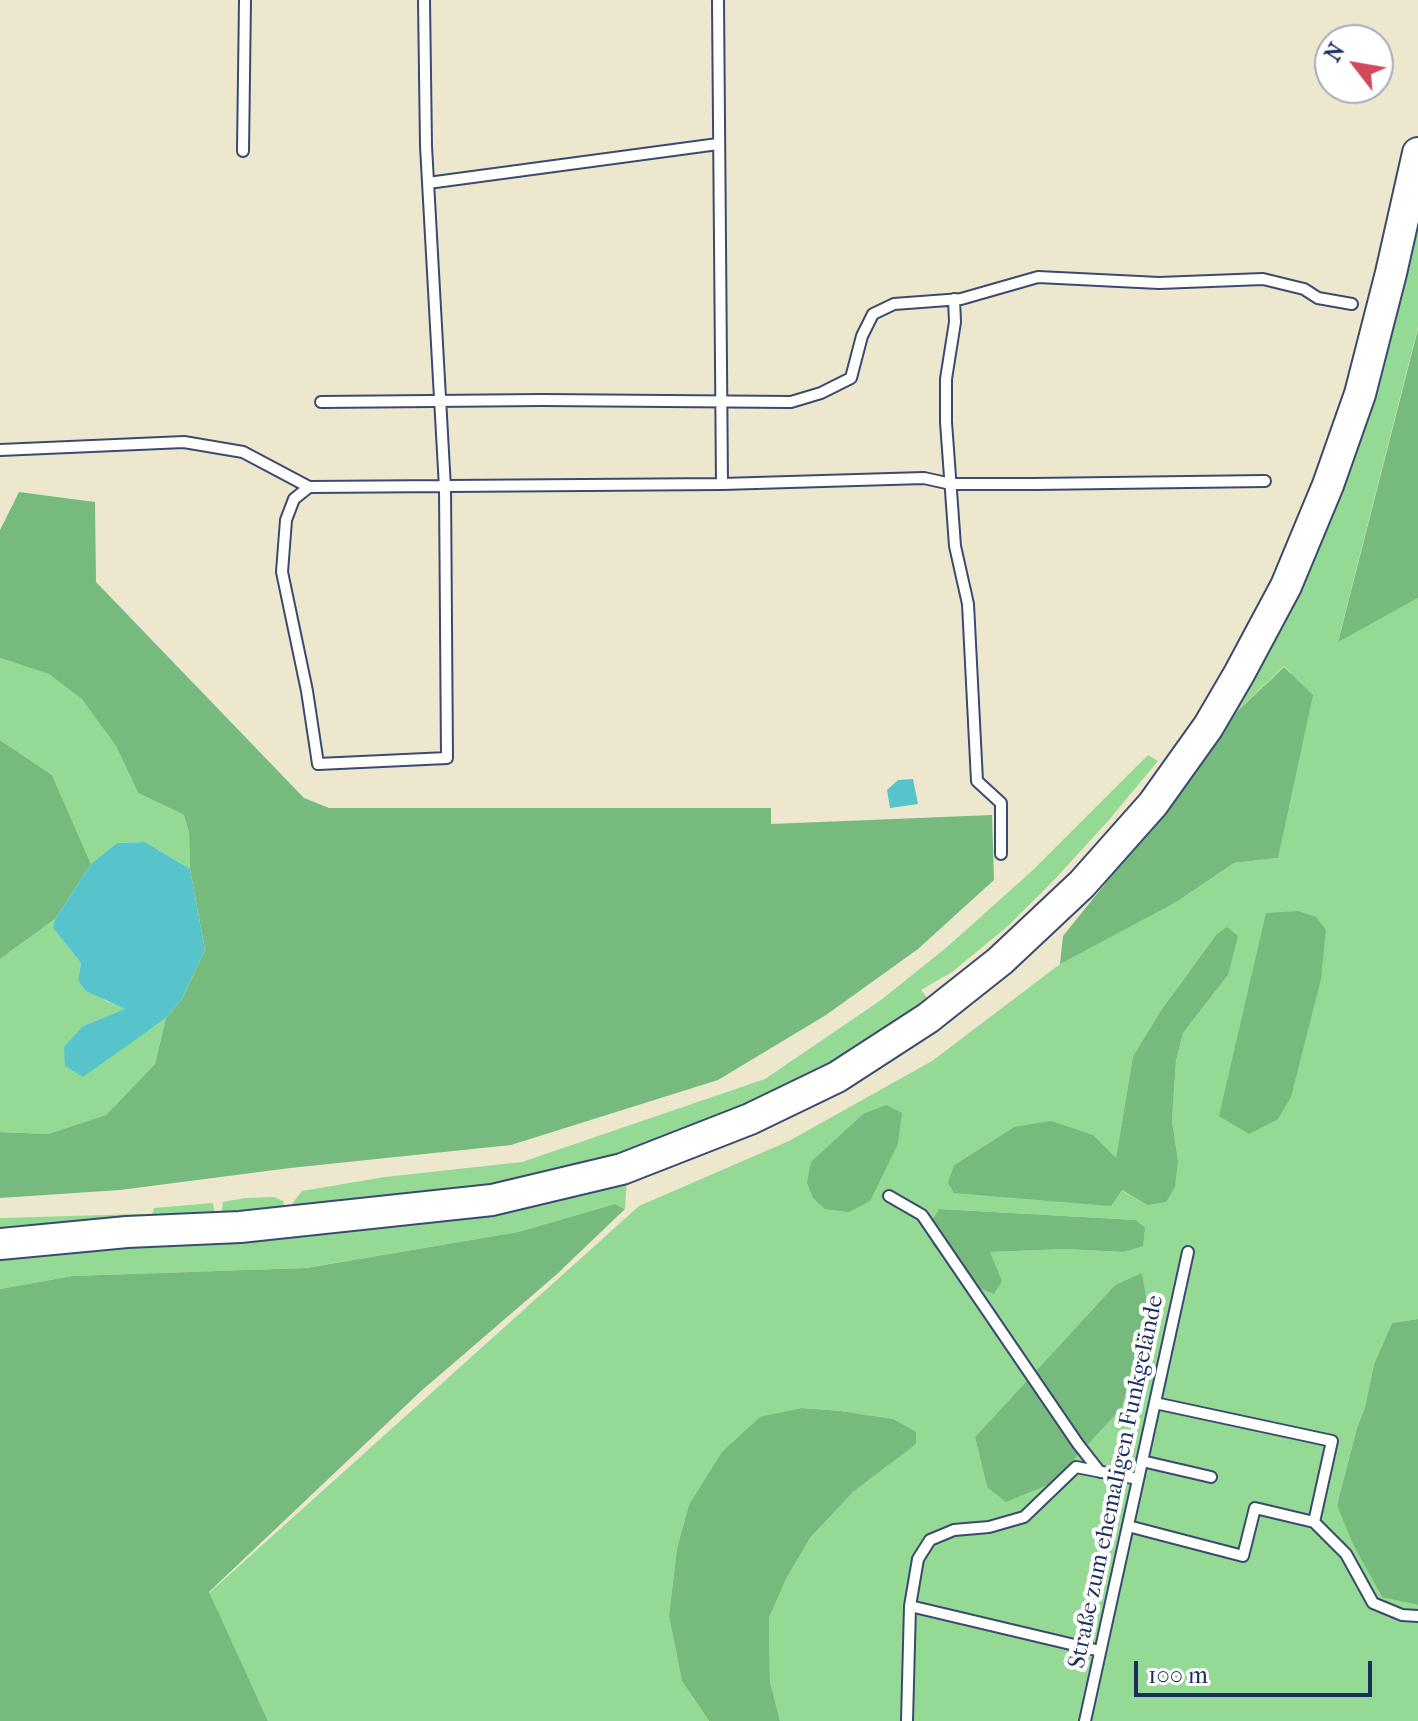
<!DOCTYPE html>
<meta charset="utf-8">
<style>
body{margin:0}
#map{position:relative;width:1418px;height:1721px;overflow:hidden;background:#ede8cd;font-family:"IM FELL French Canon",serif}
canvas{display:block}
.north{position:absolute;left:1314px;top:24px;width:80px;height:80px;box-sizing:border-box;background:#fff;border:2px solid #a4acbf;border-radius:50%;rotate:301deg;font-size:22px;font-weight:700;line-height:32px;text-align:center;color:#1b2f5e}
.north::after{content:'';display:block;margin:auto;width:28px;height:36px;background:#d1495b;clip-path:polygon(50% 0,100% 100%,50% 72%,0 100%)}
.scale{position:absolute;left:1134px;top:1661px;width:238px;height:36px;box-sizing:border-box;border:4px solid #1b2f5e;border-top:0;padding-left:10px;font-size:24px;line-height:28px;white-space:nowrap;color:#1b2f5e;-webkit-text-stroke:6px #fff;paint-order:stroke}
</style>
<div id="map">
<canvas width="1418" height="1721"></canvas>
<div class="north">N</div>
<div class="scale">100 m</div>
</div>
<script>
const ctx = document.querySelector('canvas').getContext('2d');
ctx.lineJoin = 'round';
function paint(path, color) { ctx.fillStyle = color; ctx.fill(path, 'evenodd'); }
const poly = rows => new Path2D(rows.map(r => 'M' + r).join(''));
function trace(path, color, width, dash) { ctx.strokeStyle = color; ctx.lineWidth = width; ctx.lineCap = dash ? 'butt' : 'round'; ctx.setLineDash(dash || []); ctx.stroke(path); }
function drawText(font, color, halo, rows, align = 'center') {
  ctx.font = font + ' "IM FELL French Canon",serif'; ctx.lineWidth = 8; ctx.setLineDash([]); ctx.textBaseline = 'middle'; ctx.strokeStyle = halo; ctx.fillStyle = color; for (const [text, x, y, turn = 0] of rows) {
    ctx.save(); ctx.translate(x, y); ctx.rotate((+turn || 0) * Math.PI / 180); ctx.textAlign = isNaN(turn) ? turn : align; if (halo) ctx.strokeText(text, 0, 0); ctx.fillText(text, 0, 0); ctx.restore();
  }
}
const green = poly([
 [1418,206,1418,327,1338,641,1418,598,1418,1319,1392,1323,1374,1364,1365,1407,1357,1428,1337,1505,1381,1596,1418,1605,1418,1721,780,1721,770,1682,769,1618,786,1579,810,1538,853,1492,891,1463,893,1419,841,1411,802,1408,689,1505,677,1548,669,1616,682,1681,709,1721,268,1721,209,1593,639,1206,789,1141,932,1061,1060,964,1072,931,1178,901,1234,863,1278,858,1291,673,1284,666,1225,723],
 [1216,935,1228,975,1183,1033,1176,1061,1172,1121,1178,1160,1147,1205,1121,1190,954,1165,1014,1127,1116,1159,1133,1056,1162,1009],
 [939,1209,1136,1220,1145,1229,1123,1252,1066,1249,990,1252],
 [1141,1274,1122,1408,1052,1483,987,1487,975,1437,1115,1285],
 [0,658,49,674,83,699,116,746,138,793,184,815,189,833,190,869,145,842,117,843,91,864,52,775,0,740],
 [1148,755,1158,761,1108,821,1055,879,1008,926,952,972,921,990,932,1004,836,1066,782,1095,732,1118,680,1138,581,1170,517,1185,402,1204,292,1215,0,1234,0,1218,142,1214,142,1221,150,1220,154,1208,213,1203,215,1216,221,1215,223,1202,245,1198,274,1197,283,1201,285,1211,291,1211,292,1204,302,1191,385,1177,522,1162,765,1079,881,1000,947,947,1033,870],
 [55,919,53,928,81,963,78,980,106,1001,126,1009,83,1026,148,1031,166,1018,155,1064,106,1115,48,1134,0,1132,0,959],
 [627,1178,625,1209,615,1204,518,1232,305,1268,72,1276,0,1289,0,1255]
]);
const forest = poly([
 [1418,329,1418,598,1338,642],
 [19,492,95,502,96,582,304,798,329,808,771,808,771,824,992,815,994,880,918,949,826,1015,718,1080,511,1145,290,1168,120,1190,0,1198,0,1132,48,1134,106,1115,155,1064,166,1018,182,999,205,950,190,869,189,833,184,815,138,793,116,746,82,699,49,674,0,658,0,530],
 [1284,667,1313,695,1278,858,1234,863,1178,901,1060,964,1063,936,1189,780,1225,723],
 [0,740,52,775,91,864,55,919,0,959],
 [1298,911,1316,917,1326,930,1321,979,1291,1097,1278,1119,1249,1134,1219,1116,1266,913],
 [1227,927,1238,936,1228,975,1183,1033,1176,1061,1172,1121,1178,1160,1175,1187,1166,1202,1147,1205,1122,1190,1111,1206,954,1193,948,1183,954,1165,1014,1127,1051,1121,1093,1135,1116,1158,1133,1056,1162,1009,1216,935],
 [886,1105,902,1113,898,1144,870,1201,849,1212,825,1209,813,1198,807,1183,811,1162,863,1114],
 [615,1204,625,1209,556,1275,420,1392,209,1592,268,1721,0,1721,0,1289,72,1276,306,1268,518,1232],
 [939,1209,1136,1220,1145,1228,1143,1246,1123,1252,1066,1249,990,1252,1002,1281,994,1294,979,1288,933,1246,928,1227],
 [1142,1273,1147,1304,1122,1408,1052,1483,1006,1502,987,1487,975,1437,1115,1285],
 [1418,1319,1418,1605,1382,1597,1353,1544,1337,1505,1357,1428,1365,1407,1374,1364,1392,1323],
 [802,1408,841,1411,893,1419,916,1432,916,1444,853,1492,810,1538,786,1579,769,1618,770,1682,780,1721,709,1721,682,1681,669,1616,677,1548,689,1505,722,1452,760,1417]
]);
const water = poly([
 [913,779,918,804,890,808,887,790,898,780],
 [145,842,190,869,205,950,182,999,166,1018,83,1077,65,1066,64,1047,83,1026,125,1009,86,991,78,980,81,963,53,928,55,919,91,864,117,843]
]);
const lane = poly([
 [718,0,722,484],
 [243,151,245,0],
 [428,183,718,144],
 [954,299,955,322,946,379,946,422,955,546,968,604,977,781,1001,803,1001,854],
 [321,402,542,400,791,402,821,393,851,378,862,336,873,314,894,304,961,299,1038,277,1159,283,1263,279,1304,289,1318,298,1352,304],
 [0,450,184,442,243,452,309,487,722,484,924,478,951,484,1034,484,1265,481],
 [309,487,294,499,286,520,282,572,307,691,318,764,447,758,445,488,426,146,424,0],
 [889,1196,922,1215,1078,1444,1100,1472],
 [1155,1403,1332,1441,1314,1522],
 [1142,1461,1211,1477],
 [1128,1526,1243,1556,1255,1508,1314,1522,1346,1554,1373,1603,1402,1615,1418,1616],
 [910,1606,1100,1651],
 [907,1721,910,1606,918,1559,930,1540,954,1530,989,1527,1024,1517,1076,1467,1138,1479],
 [1085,1721,1188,1252]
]);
const primary = poly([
 [0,1244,127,1232,240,1227,492,1200,622,1169,750,1119,837,1077,928,1018,1000,961,1082,884,1153,804,1208,727,1239,674,1286,586,1328,485,1360,394,1391,273,1418,153]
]);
const streetNames = [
 ["Straße zum ehemaligen Funkgelände",1117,1482,-78]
];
paint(green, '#94da94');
paint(forest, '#77ba7e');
paint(water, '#57c4cc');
trace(lane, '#3a4b6f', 14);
trace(primary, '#3a4b6f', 34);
trace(lane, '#fff', 10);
trace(primary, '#fff', 30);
drawText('24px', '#1b2f5e', '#fff', streetNames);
</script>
